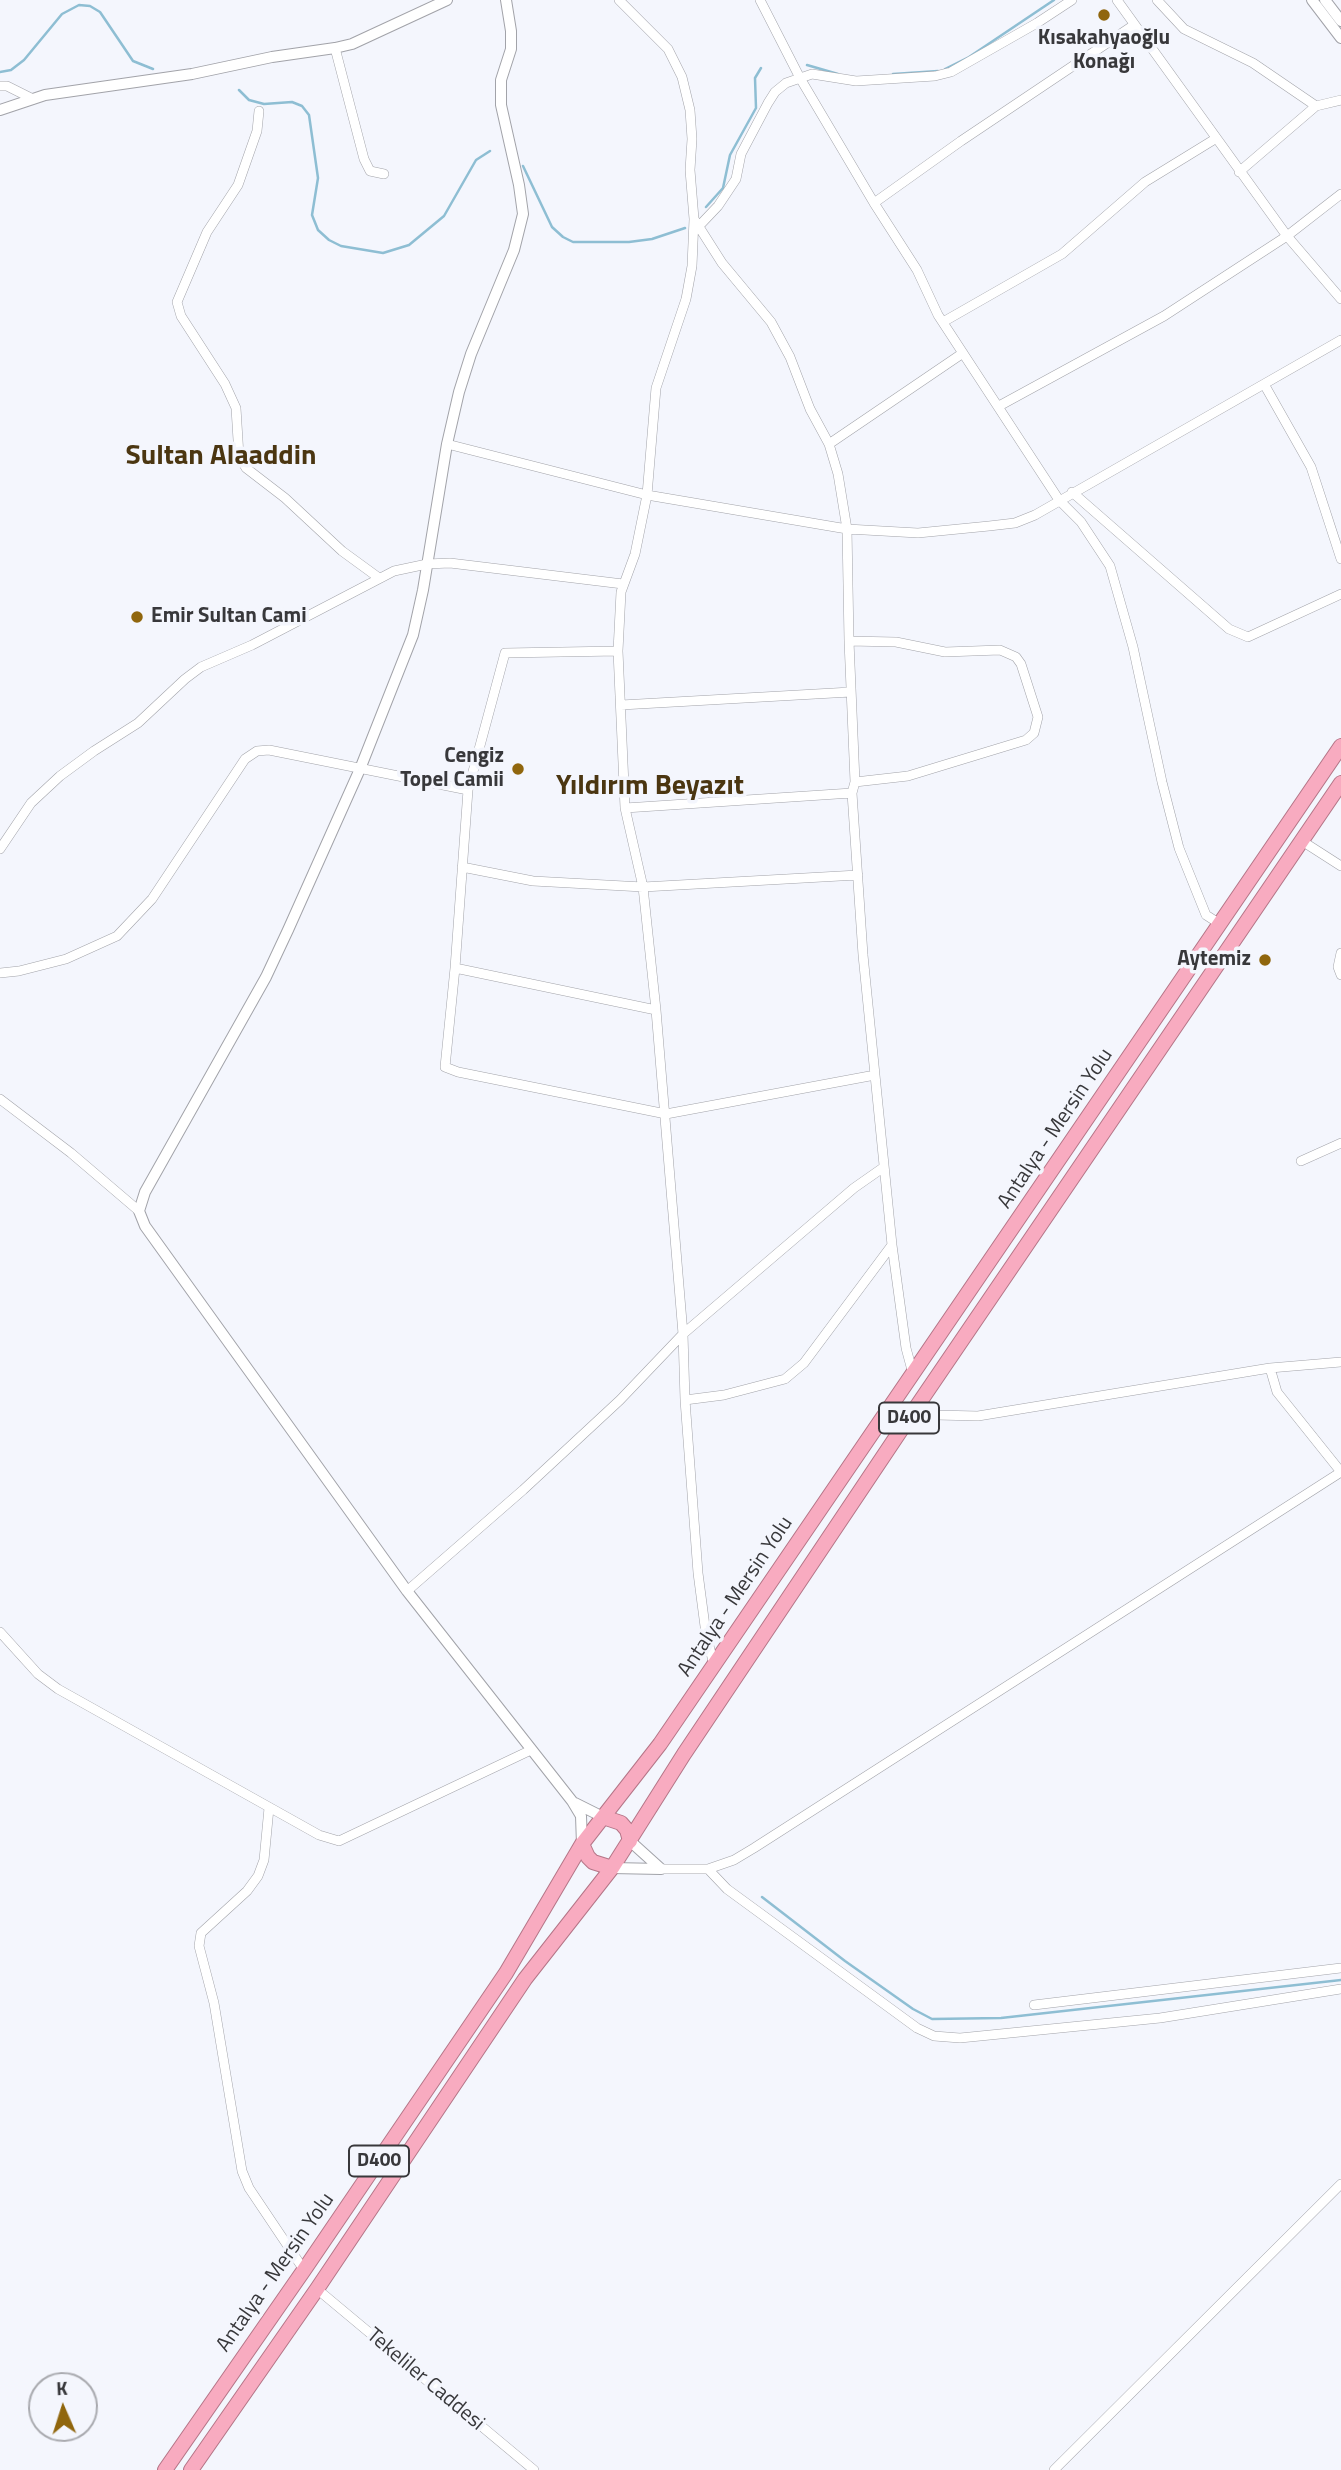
<!DOCTYPE html>
<meta charset="utf-8">
<style>
body{margin:0}
#map{position:relative;width:1341px;height:2470px;overflow:hidden;background:#f4f6fd;font-family:"Titillium Web",sans-serif}
canvas{display:block}
.north{position:absolute;left:28px;top:2372px;width:70px;height:70px;box-sizing:border-box;background:#f4f6fd;border:2px solid #a9aaaf;border-radius:50%;rotate:357deg;font-size:19px;font-weight:700;line-height:28px;text-align:center;color:#38383b}
.north::after{content:'';display:block;margin:auto;width:24px;height:32px;background:#90660d;clip-path:polygon(50% 0,100% 100%,50% 72%,0 100%)}
</style>
<div id="map">
<canvas width="1341" height="2470"></canvas>
<div class="north">K</div>
</div>
<script>
const ctx = document.querySelector('canvas').getContext('2d');
ctx.lineJoin = 'round';
const poly = rows => new Path2D(rows.map(r => 'M' + r).join(''));
function trace(path, color, width, dash) { ctx.strokeStyle = color; ctx.lineWidth = width; ctx.lineCap = dash ? 'butt' : 'round'; ctx.setLineDash(dash || []); ctx.stroke(path); }
function drawText(font, color, halo, rows, align = 'center') {
  ctx.font = font + ' "Titillium Web",sans-serif'; ctx.lineWidth = 7; ctx.setLineDash([]); ctx.textBaseline = 'middle'; ctx.strokeStyle = halo; ctx.fillStyle = color; for (const [text, x, y, turn = 0] of rows) {
    ctx.save(); ctx.translate(x, y); ctx.rotate((+turn || 0) * Math.PI / 180); ctx.textAlign = isNaN(turn) ? turn : align; if (halo) ctx.strokeText(text, 0, 0); ctx.fillText(text, 0, 0); ctx.restore();
  }
}
const stream = poly([
 [807,65,838,74],
 [945,69,969,57,1054,0],
 [0,72,11,70,24,60,62,14,79,5,90,6,100,12,133,61,153,69],
 [893,74,938,71],
 [239,90,249,100,264,104,292,102,302,106,309,115,318,178,312,215,318,230,329,240,341,246,383,253,409,245,444,216,476,160,490,151],
 [523,166,552,227,563,237,573,242,629,242,652,239,685,228],
 [706,207,723,188,730,155,756,108,755,78,761,68],
 [762,1897,845,1961,913,2009,932,2019,1001,2018,1341,1980]
]);
const minor = poly([
 [619,0,668,49,682,77,690,110,692,139,690,170,694,219,692,266,686,299,656,388,647,495,635,554,621,592,618,651,625,808,643,887,656,1010,683,1334,685,1400,698,1573,706,1634,714,1665],
 [760,0,800,78,874,203,917,270,938,315,1059,500,1081,522,1110,566,1133,647,1162,782,1179,848,1206,915,1220,924],
 [1117,0,1287,236,1341,299],
 [1157,0,1184,29,1253,63,1316,106,1341,100],
 [335,48,364,159,370,171,384,174],
 [0,86,7,86,33,99],
 [259,111,257,131,238,185,207,232,177,302,181,316,225,384,236,408,239,456,246,468,285,498,342,551,379,578],
 [1239,172,1316,106],
 [874,203,961,141,1134,25],
 [694,219,722,263,771,322,790,357,810,409,829,444,838,474,847,529,849,641,855,782,852,793,863,955,892,1245,906,1348,913,1374],
 [699,226,718,206,736,179,741,154,768,103,775,92,786,83,812,74,856,81,935,76,951,72,1037,23,1072,0],
 [943,322,1062,254,1145,182,1215,139],
 [1264,384,1311,467,1341,559],
 [999,406,1164,316,1287,236,1341,194],
 [447,444,647,495,847,529,918,533,989,526,1015,523,1035,515,1341,340],
 [829,444,963,353],
 [1072,492,1229,629,1248,637,1341,594],
 [849,641,896,642,945,652,1000,650,1016,657,1021,664,1038,717,1034,733,1026,740,908,776,855,782],
 [618,651,505,653,468,790,455,968,445,1067,458,1072,666,1114,875,1075],
 [621,705,851,692],
 [625,808,852,793],
 [1302,841,1341,866],
 [0,849,31,803,60,776,94,751,138,723,185,679,201,667,252,645,394,571,427,564,450,563,623,584],
 [462,867,533,881,643,887,858,875],
 [1341,953,1338,967,1341,975],
 [455,968,656,1010],
 [0,973,19,971,66,959,117,936,152,899,245,759,257,751,269,750,468,790],
 [0,1099,71,1153,139,1211],
 [1301,1161,1341,1143],
 [1270,1368,1277,1392,1341,1472],
 [685,1400,724,1395,785,1379,804,1363,892,1245],
 [915,1409,936,1415,978,1416,1270,1368,1341,1362],
 [407,1591,523,1490,620,1400,683,1334,854,1188,884,1167],
 [0,1632,38,1674,58,1689,319,1835,339,1841,531,1750],
 [269,1808,264,1860,258,1876,247,1891,201,1933,199,1946,214,2003,242,2171,249,2188,304,2270],
 [661,1869,708,1869,734,1860,754,1848,1341,1472],
 [708,1869,727,1889,917,2028,934,2036,960,2038,1160,2018,1341,1989],
 [1034,2005,1341,1968],
 [317,2289,534,2470],
 [1054,2470,1341,2184]
]);
const tertiary = poly([
 [506,0,511,31,511,49,501,80,501,105,519,185,523,214,514,250,471,354,459,392,447,444,423,590,413,635,360,769,288,930,266,977,145,1192,139,1211,145,1226,407,1591,572,1801,581,1816,582,1844],
 [1312,0,1341,38],
 [1325,0,1341,21],
 [0,110,45,95,192,74,272,57,335,48,352,44,447,0],
 [575,1803,603,1817],
 [630,1841,661,1869],
 [612,1868,661,1869]
]);
const trunk = poly([
 [603,1817,621,1823,627,1830,630,1841],
 [582,1844,588,1857,593,1862,612,1868],
 [165,2470,304,2270,506,1973,582,1844,660,1744,1341,746],
 [191,2470,317,2289,525,1979,612,1868,684,1754,915,1409,1341,783]
]);
const markers = [
 [1104,15,7,"#90660d"],
 [137,617,7,"#90660d"],
 [518,769,7,"#90660d"],
 [1265,960,7,"#90660d"]
];
const shields = [
 [909,1418,60],
 [379,2161,60]
];
const shieldNames = [
 ["D400",909,1418],
 ["D400",379,2161]
];
const poiNames = [
 ["Kısakahyaoğlu",1104,39,"center"],
 ["Konağı",1104,63,"center"],
 ["Emir Sultan Cami",151,617,"left"],
 ["Cengiz",504,757],
 ["Topel Camii",504,781],
 ["Aytemiz",1251,960]
];
const streetNames = [
 ["Antalya - Mersin Yolu",1056,1129,-56],
 ["Antalya - Mersin Yolu",736,1597,-56],
 ["Antalya - Mersin Yolu",276,2273,-55],
 ["Tekeliler Caddesi",425,2380,40]
];
const districtNames = [
 ["Sultan Alaaddin",221,457],
 ["Yıldırım Beyazıt",650,787]
];
trace(stream, '#8ebed3', 2.5);
trace(minor, '#a2a3a9', 10);
trace(tertiary, '#a2a3a9', 12);
trace(trunk, '#b47587', 16);
trace(minor, '#fff', 9);
trace(tertiary, '#fff', 10);
trace(trunk, '#f8abc0', 14);
for (const [x, y, r, color] of markers) { const dot = new Path2D(); dot.arc(x, y, r, 0, 2 * Math.PI); ctx.fillStyle = color; ctx.fill(dot); trace(dot, '#f4f6fd', 2.5); }
for (const [x, y, w] of shields) { const box = new Path2D(); box.roundRect(x - w / 2, y - 15.5, w, 31, 5); ctx.fillStyle = '#f4f6fd'; ctx.fill(box); trace(box, '#38383b', 2); }
drawText('bold 19px', '#38383b', null, shieldNames);
drawText('bold 21px', '#38383b', '#f4f6fd', poiNames, 'right');
drawText('21px', '#38383b', '#f4f6fd', streetNames);
drawText('bold 28px', '#4b3611', '#f4f6fd', districtNames);
</script>
